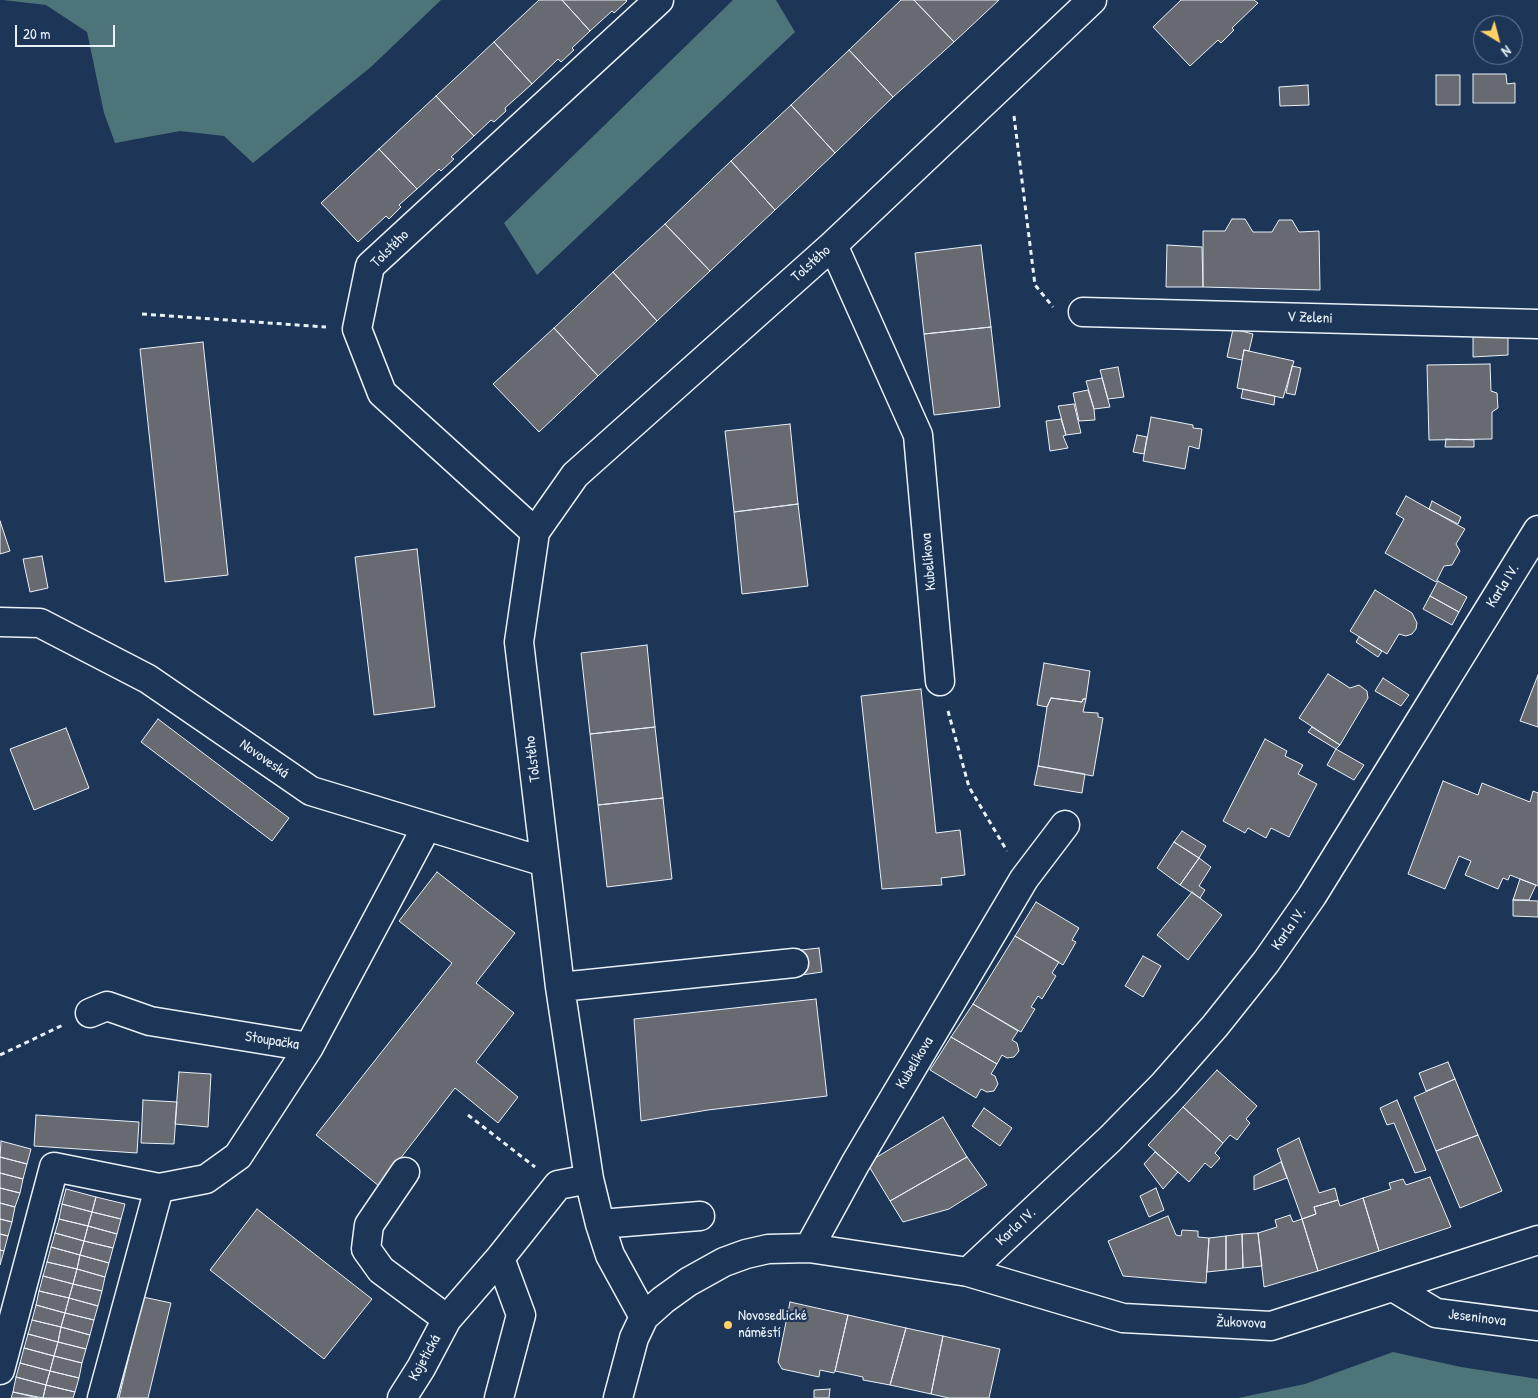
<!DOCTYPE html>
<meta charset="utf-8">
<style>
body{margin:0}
#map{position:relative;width:1538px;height:1398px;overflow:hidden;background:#1d3557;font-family:"Patrick Hand",sans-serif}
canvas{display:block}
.north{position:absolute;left:1473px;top:15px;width:50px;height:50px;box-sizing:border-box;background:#1d3557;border:1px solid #6e8097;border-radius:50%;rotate:143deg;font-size:14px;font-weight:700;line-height:20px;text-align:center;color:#e8f1f8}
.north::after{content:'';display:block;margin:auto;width:18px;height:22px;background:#ffd166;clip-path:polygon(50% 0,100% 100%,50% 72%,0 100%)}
.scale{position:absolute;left:15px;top:25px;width:100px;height:22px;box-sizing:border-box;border:2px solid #e8f1f8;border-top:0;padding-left:6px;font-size:15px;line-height:18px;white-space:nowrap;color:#e8f1f8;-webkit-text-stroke:4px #1d3557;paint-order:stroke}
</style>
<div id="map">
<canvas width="1538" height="1398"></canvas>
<div class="north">N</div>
<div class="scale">20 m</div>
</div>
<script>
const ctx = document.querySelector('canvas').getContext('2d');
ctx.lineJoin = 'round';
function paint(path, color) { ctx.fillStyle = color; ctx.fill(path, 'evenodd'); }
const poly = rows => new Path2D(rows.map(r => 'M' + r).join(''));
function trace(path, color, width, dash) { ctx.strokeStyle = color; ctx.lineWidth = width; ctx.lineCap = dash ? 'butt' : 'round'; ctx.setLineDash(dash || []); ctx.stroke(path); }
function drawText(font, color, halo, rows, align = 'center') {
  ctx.font = font + ' "Patrick Hand",sans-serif'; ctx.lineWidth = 4.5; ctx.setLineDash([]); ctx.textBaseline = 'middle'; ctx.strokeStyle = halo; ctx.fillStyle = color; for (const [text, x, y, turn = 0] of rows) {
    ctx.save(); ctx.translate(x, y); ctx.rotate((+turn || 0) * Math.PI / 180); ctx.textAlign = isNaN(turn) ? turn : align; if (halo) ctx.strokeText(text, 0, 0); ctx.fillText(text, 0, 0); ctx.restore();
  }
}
const green = poly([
 [3,0,441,0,372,66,253,163,224,136,180,131,115,143,104,113,87,32,46,5],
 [733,0,776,0,795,32,537,275,504,223],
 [1393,1352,1461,1367,1538,1379,1538,1398,1238,1398,1305,1384]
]);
const building = poly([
 [539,0,562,0,590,31,572,48,574,50,561,62,558,59,532,84,494,42,539,0],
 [562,0,626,0,627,1,614,13,612,11,590,31,562,0],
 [901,0,914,0,954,42,893,97,849,50,901,0],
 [914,0,999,0,954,42,914,0],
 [1181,0,1254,0,1258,3,1232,28,1234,30,1221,43,1218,40,1190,66,1153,27,1181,0],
 [494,42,532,84,505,108,506,111,494,122,491,120,474,136,436,96,494,42],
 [849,50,893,97,835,153,791,105,849,50],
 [1473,74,1506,74,1507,84,1515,83,1515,103,1473,103,1473,74],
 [1436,75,1460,75,1460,105,1436,105,1436,75],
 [1308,85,1309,105,1280,106,1279,87,1308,85],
 [436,96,474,136,451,157,454,159,441,171,439,169,417,189,379,149,436,96],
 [791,105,835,153,775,210,731,161,791,105],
 [379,149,417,189,399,205,401,207,389,219,386,216,358,242,321,203,379,149],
 [731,161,775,210,710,271,665,224,731,161],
 [1232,219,1245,219,1253,232,1272,232,1279,220,1292,220,1299,232,1319,231,1320,290,1203,287,1203,231,1225,231,1232,219],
 [665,224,710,271,657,321,613,272,665,224],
 [981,245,991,327,924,334,915,253,981,245],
 [1167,245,1202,247,1203,287,1166,287,1167,245],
 [613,272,657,321,598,376,554,328,613,272],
 [991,327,1000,407,934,415,924,334,991,327],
 [554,328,598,376,539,432,493,384,554,328],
 [1233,329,1253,334,1249,351,1244,350,1242,360,1227,357,1233,329],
 [1473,334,1508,334,1508,355,1473,357,1473,334],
 [203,342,228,575,165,582,140,349,203,342],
 [1244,350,1294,361,1283,398,1237,388,1244,350],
 [1490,364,1491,391,1497,393,1498,408,1492,412,1492,439,1429,440,1427,365,1490,364],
 [1292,366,1301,368,1295,395,1286,393,1292,366],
 [1118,367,1124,397,1108,399,1100,370,1118,367],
 [1102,378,1110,407,1094,409,1086,381,1102,378],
 [1243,389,1275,396,1274,405,1241,398,1243,389],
 [1088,390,1094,409,1095,420,1079,421,1073,393,1088,390],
 [1074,404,1081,433,1066,435,1058,406,1074,404],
 [1151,417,1193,425,1193,428,1202,429,1199,449,1189,446,1185,469,1143,461,1151,417],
 [1061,419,1066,435,1063,436,1068,448,1050,451,1046,421,1061,419],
 [790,424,798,504,734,512,725,431,790,424],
 [1137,435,1147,437,1144,454,1133,452,1137,435],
 [1446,439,1474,440,1474,447,1445,447,1446,439],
 [1406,496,1465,529,1456,544,1460,551,1452,565,1444,566,1436,582,1385,553,1404,519,1396,514,1406,496],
 [1432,501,1461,517,1458,524,1429,509,1432,501],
 [798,504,808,586,742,594,734,512,798,504],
 [0,521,10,551,0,554,0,521],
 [417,549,435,707,374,715,355,557,417,549],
 [42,556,48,588,30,592,23,559,42,556],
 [1438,581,1467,597,1459,612,1430,596,1438,581],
 [1375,590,1412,613,1417,623,1416,629,1412,634,1406,636,1399,634,1387,654,1350,631,1375,590],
 [1430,596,1459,612,1452,625,1423,609,1430,596],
 [1359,637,1382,651,1378,657,1356,642,1359,637],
 [647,645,655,727,590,734,581,653,647,645],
 [1044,663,1090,671,1086,699,1083,699,1082,702,1051,698,1047,707,1037,705,1044,663],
 [1328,674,1350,688,1359,685,1367,691,1368,698,1340,745,1299,718,1328,674],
 [1538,675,1538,727,1520,721,1538,675],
 [1383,678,1409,695,1401,706,1375,691,1383,678],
 [921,689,936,833,960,830,965,875,941,878,942,885,882,889,861,696,921,689],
 [1051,698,1082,702,1083,699,1086,699,1083,712,1098,713,1098,717,1103,718,1093,776,1038,766,1047,707,1051,698],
 [158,719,289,818,272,841,141,742,158,719],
 [655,727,663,798,598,805,590,734,655,727],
 [1312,727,1340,745,1336,749,1308,732,1312,727],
 [66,728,89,788,34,810,10,749,66,728],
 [1265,739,1287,751,1285,756,1303,765,1298,774,1317,784,1289,837,1271,828,1266,838,1248,828,1245,833,1223,821,1265,739],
 [1336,749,1364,765,1354,780,1327,765,1336,749],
 [1038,766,1085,774,1082,793,1034,785,1038,766],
 [1443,781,1478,795,1482,783,1530,802,1533,791,1538,793,1538,886,1510,875,1508,880,1503,878,1498,889,1465,875,1471,861,1459,856,1445,889,1408,874,1443,781],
 [663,798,672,879,607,887,598,805,663,798],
 [1182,831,1206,846,1199,858,1174,842,1182,831],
 [1174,842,1199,858,1180,885,1157,868,1174,842],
 [1199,858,1211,867,1199,886,1205,890,1200,898,1180,885,1199,858],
 [437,872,515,933,476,983,514,1013,476,1062,518,1097,498,1123,455,1088,379,1186,316,1135,452,963,399,921,437,872],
 [1520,879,1536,885,1529,900,1513,900,1520,879],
 [1192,892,1222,915,1188,960,1157,935,1192,892],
 [1513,900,1538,901,1538,917,1513,916,1513,900],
 [1036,902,1079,928,1072,940,1076,942,1063,965,1015,936,1036,902],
 [1015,936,1059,962,1052,973,1056,976,1042,999,1038,996,1031,1007,1035,1009,1021,1032,973,1004,1015,936],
 [819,948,822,972,795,976,792,951,819,948],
 [1143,956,1161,966,1143,997,1125,986,1143,956],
 [816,999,827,1096,708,1110,641,1121,634,1019,816,999],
 [973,1004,1018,1031,1012,1040,1017,1043,1019,1051,1014,1057,1007,1058,1002,1055,997,1064,951,1037,973,1004],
 [951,1037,997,1064,991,1074,995,1076,998,1084,994,1091,987,1092,981,1089,976,1098,930,1070,951,1037],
 [1448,1062,1455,1079,1426,1091,1419,1073,1448,1062],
 [1217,1070,1257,1106,1246,1119,1250,1123,1237,1140,1230,1135,1223,1143,1183,1107,1217,1070],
 [179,1072,211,1074,208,1127,175,1124,179,1072],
 [1455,1079,1478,1135,1436,1151,1414,1097,1455,1079],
 [143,1100,177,1102,174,1144,141,1143,143,1100],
 [1397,1100,1426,1170,1415,1173,1394,1123,1387,1125,1380,1108,1397,1100],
 [1183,1107,1223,1143,1215,1153,1220,1158,1211,1168,1205,1163,1189,1182,1148,1145,1183,1107],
 [984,1108,1012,1128,1000,1146,972,1126,984,1108],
 [36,1115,139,1122,137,1153,34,1146,36,1115],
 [943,1117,967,1157,890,1201,867,1163,943,1117],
 [1478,1135,1502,1191,1460,1208,1436,1151,1478,1135],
 [1299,1138,1319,1193,1335,1188,1338,1200,1314,1207,1316,1214,1302,1219,1277,1149,1299,1138],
 [1,1141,31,1149,27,1164,0,1157,1,1141],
 [1155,1152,1178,1172,1163,1189,1144,1164,1155,1152],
 [0,1157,27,1164,23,1179,0,1173,0,1157],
 [967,1157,987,1185,949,1209,903,1222,890,1201,967,1157],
 [1281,1162,1287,1178,1254,1190,1254,1176,1281,1162],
 [0,1173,23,1179,20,1193,0,1188,0,1173],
 [1430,1177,1451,1227,1379,1251,1363,1198,1391,1189,1389,1183,1403,1179,1406,1185,1430,1177],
 [0,1188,20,1193,15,1207,0,1203,0,1188],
 [1156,1188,1164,1210,1149,1217,1140,1196,1156,1188],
 [66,1189,96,1197,92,1212,62,1204,66,1189],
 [96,1197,125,1204,121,1219,92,1212,96,1197],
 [1363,1198,1379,1251,1318,1271,1302,1219,1316,1214,1314,1207,1338,1200,1340,1206,1363,1198],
 [0,1203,15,1207,12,1222,0,1219,0,1203],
 [62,1204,92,1212,88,1226,59,1219,62,1204],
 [257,1209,372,1299,324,1359,210,1270,257,1209],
 [92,1212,121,1219,117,1234,88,1226,92,1212],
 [1290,1215,1293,1222,1302,1219,1318,1271,1264,1287,1258,1233,1277,1227,1275,1220,1290,1215],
 [1168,1216,1176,1235,1181,1236,1182,1230,1198,1231,1198,1237,1209,1238,1206,1283,1123,1276,1108,1241,1168,1216],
 [0,1219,12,1222,8,1236,0,1234,0,1219],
 [59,1219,88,1226,84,1241,55,1233,59,1219],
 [88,1226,117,1234,113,1248,84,1241,88,1226],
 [55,1233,84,1241,80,1255,51,1247,55,1233],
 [1258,1233,1262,1266,1243,1268,1242,1234,1258,1233],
 [0,1234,8,1236,4,1251,0,1250,0,1234],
 [1242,1234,1243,1268,1226,1270,1226,1236,1242,1234],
 [1226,1236,1226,1270,1207,1272,1209,1238,1226,1236],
 [84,1241,113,1248,109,1263,80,1255,84,1241],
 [51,1247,80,1255,77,1269,47,1262,51,1247],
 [0,1250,4,1251,0,1265,0,1250],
 [80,1255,109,1263,105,1277,77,1269,80,1255],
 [47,1262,77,1269,73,1284,43,1276,47,1262],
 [77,1269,105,1277,102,1291,73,1284,77,1269],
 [43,1276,73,1284,69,1298,39,1291,43,1276],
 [73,1284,102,1291,98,1306,69,1298,73,1284],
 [39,1291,69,1298,65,1313,36,1305,39,1291],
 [143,1297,171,1303,148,1398,119,1398,143,1297],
 [69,1298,98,1306,94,1320,65,1313,69,1298],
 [790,1302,848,1315,835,1371,834,1373,820,1370,819,1377,782,1369,778,1362,790,1302],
 [36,1305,65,1313,61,1327,32,1320,36,1305],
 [65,1313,94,1320,90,1335,61,1327,65,1313],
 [848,1315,906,1328,890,1385,863,1380,863,1377,835,1371,848,1315],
 [32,1320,61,1327,58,1342,28,1334,32,1320],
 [61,1327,90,1335,86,1349,58,1342,61,1327],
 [906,1328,943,1336,931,1394,890,1385,906,1328],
 [28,1334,58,1342,54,1356,24,1348,28,1334],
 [943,1336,1000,1349,989,1398,949,1398,931,1394,943,1336],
 [58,1342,86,1349,82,1363,54,1356,58,1342],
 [24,1348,54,1356,50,1371,20,1363,24,1348],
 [54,1356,82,1363,79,1378,50,1371,54,1356],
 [20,1363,50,1371,46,1385,16,1377,20,1363],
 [50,1371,79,1378,75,1392,46,1385,50,1371],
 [16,1377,46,1385,43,1398,13,1392,16,1377],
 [46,1385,75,1392,73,1398,43,1398,46,1385],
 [830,1389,829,1398,814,1398,814,1390,830,1389],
 [13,1392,38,1398,11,1398,13,1392]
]);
const path = poly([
 [1014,116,1035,285,1053,307],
 [142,314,326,327],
 [948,711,969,787,1007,851],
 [0,1055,63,1025],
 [468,1115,535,1167]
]);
const minor = poly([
 [833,245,918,435,940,681],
 [1083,312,1538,324],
 [535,532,382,393,357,329,370,266,659,0],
 [0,622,40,623,148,679,311,791,545,862],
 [560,987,794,963],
 [90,1013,107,1006,150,1021,309,1047],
 [405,1172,369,1225,366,1249,381,1270,447,1319],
 [600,1224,700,1216],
 [809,1248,855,1164,1024,879,1065,825],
 [968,1272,1110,1139,1164,1084,1215,1026,1266,962,1312,896,1538,530],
 [1393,1287,1436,1313,1538,1326],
 [644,1317,610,1255,600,1224,589,1179,560,987,519,642,535,532,575,475,833,245,1092,0],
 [0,1370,54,1167,159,1188,206,1179,238,1156,309,1047,427,826],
 [102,1398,159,1188],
 [402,1398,421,1368,447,1319,500,1258,558,1185,589,1179],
 [499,1398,521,1315,500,1258],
 [618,1398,634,1338,644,1317,663,1300,688,1282,724,1262,746,1254,768,1249,809,1248,968,1272,1123,1318,1271,1326,1538,1240]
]);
const markers = [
 [728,1325,5,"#ffd166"]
];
const streetNames = [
 ["Tolstého",390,249,-45],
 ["Tolstého",811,264,-42],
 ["V Zeleni",1310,318,2],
 ["Kubelíkova",929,562,-95],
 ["Karla IV.",1503,586,-58],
 ["Novoveská",264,759,35],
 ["Tolstého",533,759,-97],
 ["Karla IV.",1289,929,-55],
 ["Stoupačka",272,1041,9],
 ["Kubelíkova",915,1063,-59],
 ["Karla IV.",1016,1227,-43],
 ["Jeseninova",1477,1318,7],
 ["Žukovova",1241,1323,2],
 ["Kojetická",425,1358,-61]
];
const poiNames = [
 ["Novosedlické",738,1316],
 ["náměstí",738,1333]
];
paint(green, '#4d7478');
paint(building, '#686a72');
trace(building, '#e8f1f8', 1);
trace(minor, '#e8f1f8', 31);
trace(path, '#e8f1f8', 3, [5, 4]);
trace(minor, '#1d3557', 28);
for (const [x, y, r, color] of markers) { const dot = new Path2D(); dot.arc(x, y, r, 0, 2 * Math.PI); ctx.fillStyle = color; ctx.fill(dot); trace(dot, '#1d3557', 2); }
drawText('15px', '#e8f1f8', '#1d3557', streetNames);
drawText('15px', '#e8f1f8', '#1d3557', poiNames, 'left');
</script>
